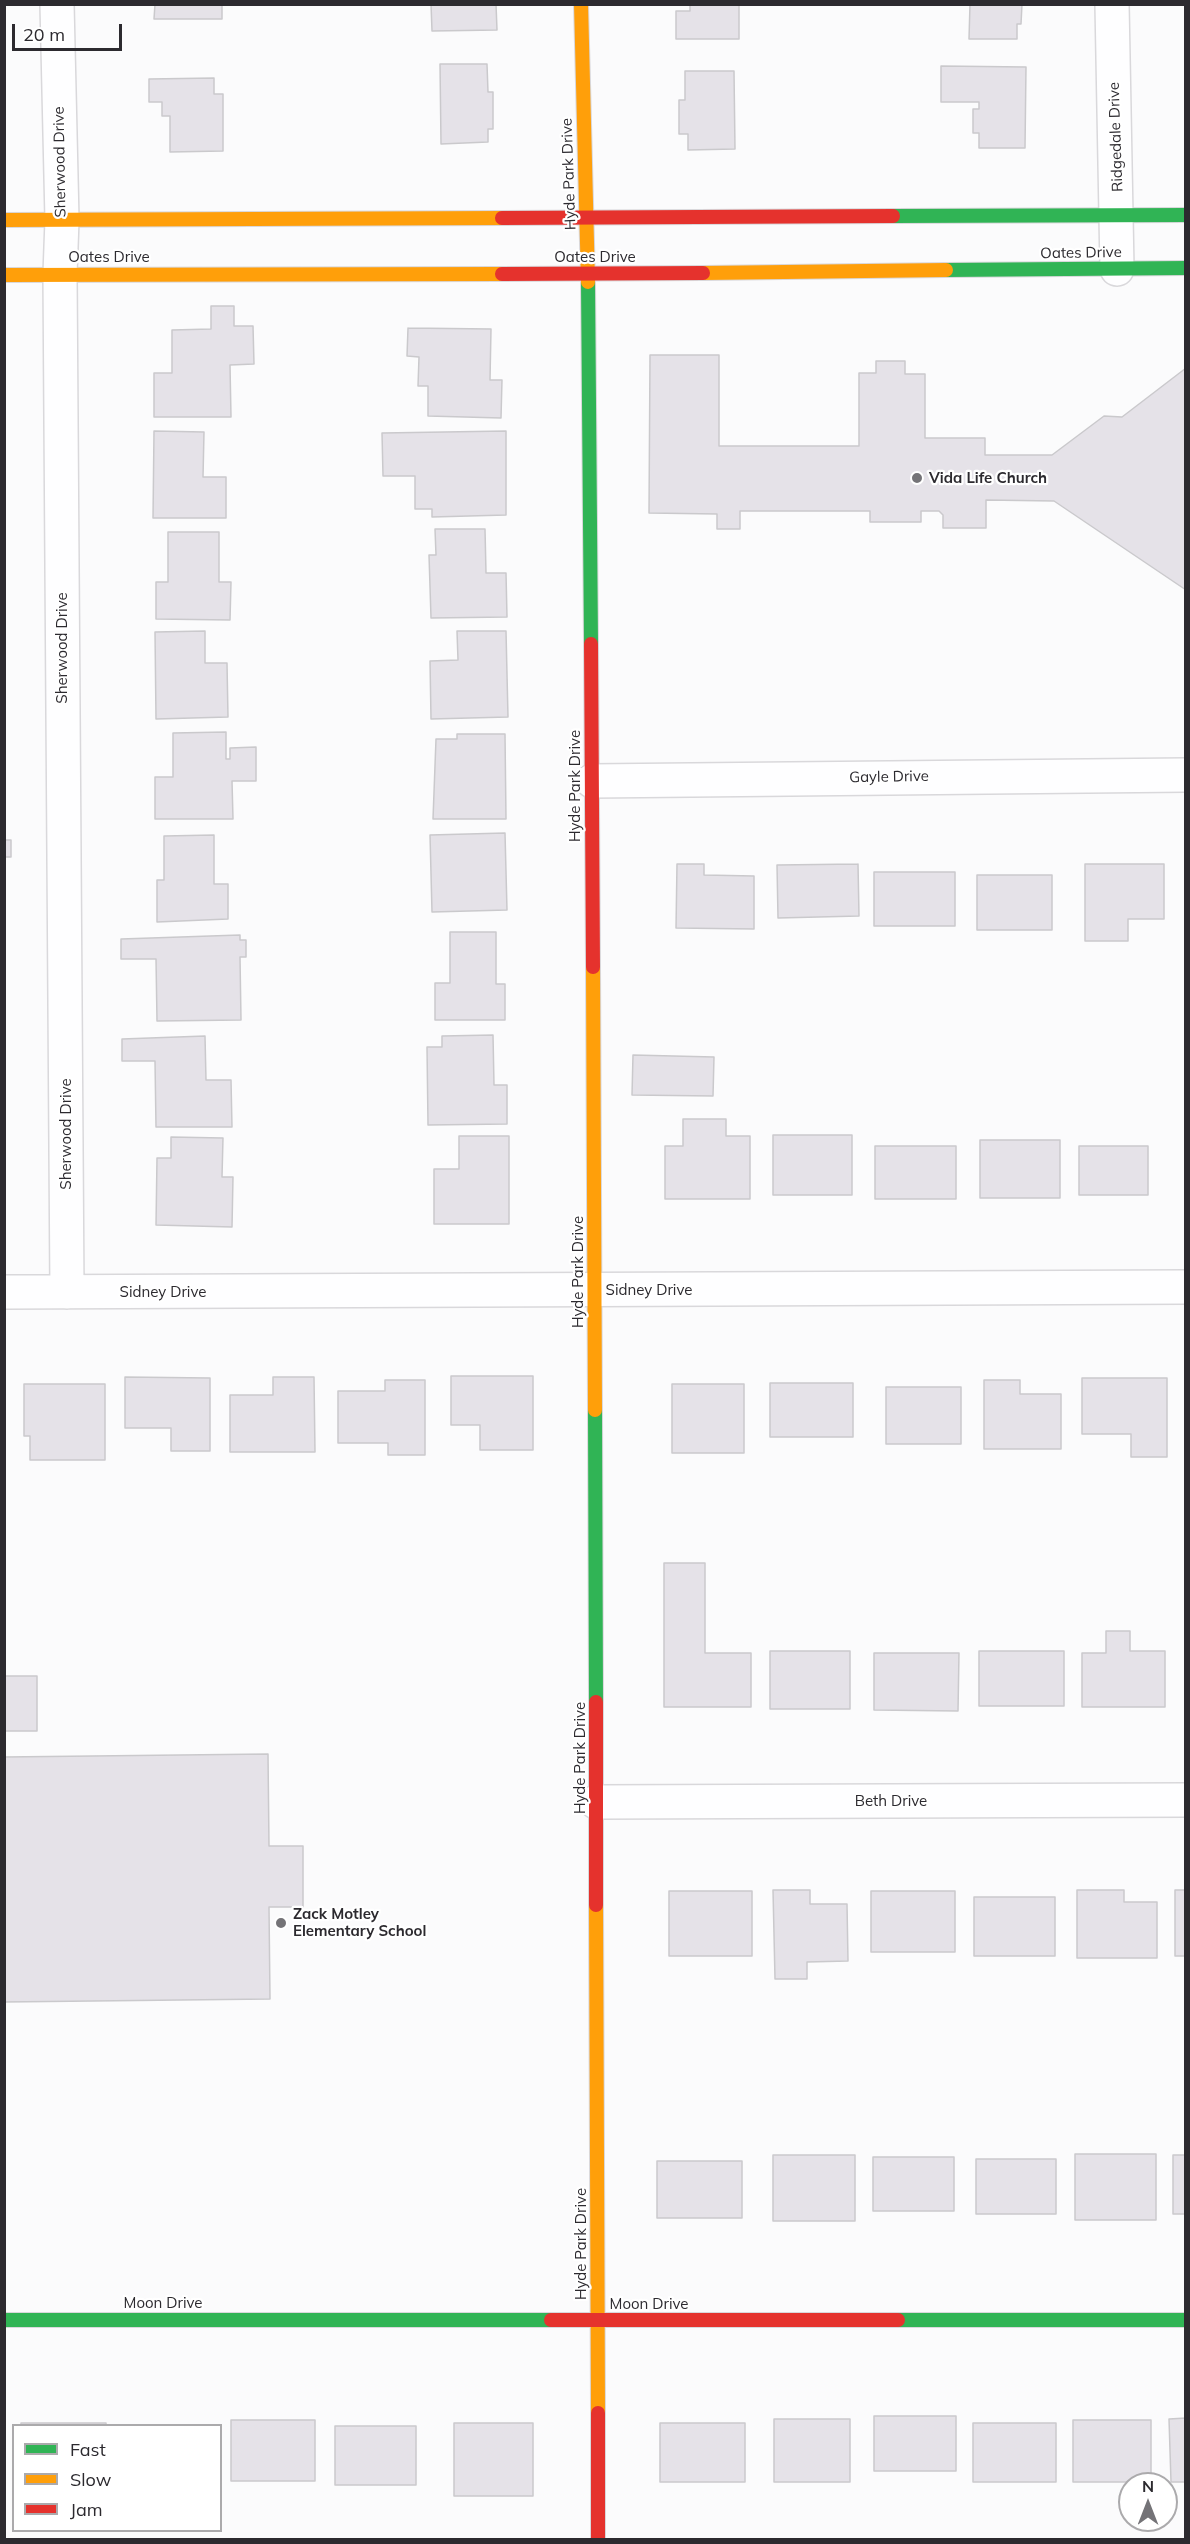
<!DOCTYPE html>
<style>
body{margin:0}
#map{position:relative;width:1190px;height:2544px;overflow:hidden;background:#fbfbfc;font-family:Mulish,sans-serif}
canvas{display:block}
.frame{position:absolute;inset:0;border:6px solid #2c2a2f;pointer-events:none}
.legend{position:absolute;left:12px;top:2424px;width:210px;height:108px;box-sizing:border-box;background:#fff;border:2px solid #abaaac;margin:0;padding:8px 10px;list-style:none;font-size:18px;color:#2c2a2f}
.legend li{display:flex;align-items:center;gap:12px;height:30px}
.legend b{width:30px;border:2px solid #abaaac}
.north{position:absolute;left:1118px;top:2472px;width:60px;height:60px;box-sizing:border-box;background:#fff;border:2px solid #abaaac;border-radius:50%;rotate:0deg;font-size:16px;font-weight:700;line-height:24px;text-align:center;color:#2c2a2f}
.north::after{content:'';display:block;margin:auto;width:21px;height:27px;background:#747377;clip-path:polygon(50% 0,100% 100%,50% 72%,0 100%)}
.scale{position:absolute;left:12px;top:24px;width:110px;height:27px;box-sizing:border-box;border:3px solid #2c2a2f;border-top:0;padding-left:8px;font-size:18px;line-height:21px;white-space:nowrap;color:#2c2a2f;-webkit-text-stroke:4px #fff;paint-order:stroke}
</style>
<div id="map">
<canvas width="1190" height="2544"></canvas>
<div class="frame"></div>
<ul class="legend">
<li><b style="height:8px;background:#30b455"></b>Fast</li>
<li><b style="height:8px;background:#ff9f0a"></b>Slow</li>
<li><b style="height:8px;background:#e5322d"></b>Jam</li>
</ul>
<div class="north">N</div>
<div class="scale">20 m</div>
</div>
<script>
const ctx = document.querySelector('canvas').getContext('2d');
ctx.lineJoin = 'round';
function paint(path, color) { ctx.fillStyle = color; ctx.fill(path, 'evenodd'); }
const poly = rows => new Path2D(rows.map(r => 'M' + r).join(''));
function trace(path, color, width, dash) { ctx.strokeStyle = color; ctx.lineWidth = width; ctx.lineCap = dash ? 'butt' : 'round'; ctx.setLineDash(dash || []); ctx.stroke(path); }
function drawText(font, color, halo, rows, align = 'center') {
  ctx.font = font + ' Mulish,sans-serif'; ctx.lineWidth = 4.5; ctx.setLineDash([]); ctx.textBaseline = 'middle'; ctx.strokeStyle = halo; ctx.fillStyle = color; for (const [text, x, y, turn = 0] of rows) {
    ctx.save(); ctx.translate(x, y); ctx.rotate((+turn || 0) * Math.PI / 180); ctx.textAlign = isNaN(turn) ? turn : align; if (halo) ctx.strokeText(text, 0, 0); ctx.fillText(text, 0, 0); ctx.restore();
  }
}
const building = poly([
 [155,4,222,4,222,19,154,19,155,4],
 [431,4,496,4,497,30,432,31,431,4],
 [690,4,739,4,739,39,676,39,676,11,690,11,690,4],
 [970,4,1022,4,1021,24,1017,24,1017,39,969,39,970,4],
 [440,64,487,64,488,92,493,92,493,129,488,129,488,142,441,144,440,64],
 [941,66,1026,67,1025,148,979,148,979,133,973,133,973,109,979,109,979,102,941,102,941,66],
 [685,71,734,71,735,149,688,150,688,134,679,134,679,100,685,100,685,71],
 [214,78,214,94,223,94,223,151,170,152,170,116,162,116,162,102,149,102,149,79,214,78],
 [211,306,234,306,234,326,253,326,254,364,230,365,231,417,154,417,154,373,172,373,172,330,211,329,211,306],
 [408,328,491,329,490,380,502,380,501,418,428,416,428,386,418,386,419,357,407,356,408,328],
 [650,355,719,355,719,446,859,446,859,373,876,373,876,361,905,361,905,374,925,374,925,438,985,438,985,455,1052,455,1104,416,1122,417,1186,368,1186,590,1054,501,986,500,986,528,943,528,943,515,939,511,921,511,921,522,870,522,870,511,740,511,740,529,717,529,717,514,649,513,650,355],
 [154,431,204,432,203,477,226,477,226,518,153,518,154,431],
 [506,431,506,515,432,517,432,509,415,509,415,476,383,476,382,433,506,431],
 [435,529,485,529,486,573,506,573,507,617,431,618,429,555,436,555,435,529],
 [168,532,219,532,219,582,231,582,230,620,156,619,156,582,168,582,168,532],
 [205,631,205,663,227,663,228,717,156,719,155,632,205,631],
 [457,631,506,631,508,717,431,719,430,661,458,660,457,631],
 [226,732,226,759,230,759,230,748,256,747,256,781,232,781,233,819,155,819,155,777,173,777,173,733,226,732],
 [457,734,505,734,506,819,433,819,436,739,457,739,457,734],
 [505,833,507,910,432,912,430,835,505,833],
 [214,835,214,884,228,884,228,919,157,922,157,880,164,880,164,836,214,835],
 [4,840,11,840,11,857,4,857,4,840],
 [677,864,704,864,704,875,754,876,754,929,676,928,677,864],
 [858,864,859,916,778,918,777,865,858,864],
 [1085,864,1164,864,1164,919,1128,919,1128,941,1085,941,1085,864],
 [874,872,955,872,955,926,874,926,874,872],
 [977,875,1052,875,1052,930,977,930,977,875],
 [450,932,496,932,496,984,505,984,505,1020,435,1020,435,983,450,983,450,932],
 [240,935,240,940,246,940,246,957,240,957,241,1020,157,1021,156,959,121,959,121,939,240,935],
 [493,1035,494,1085,507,1085,507,1124,428,1125,427,1047,442,1047,442,1036,493,1035],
 [205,1036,206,1080,231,1080,232,1127,156,1127,155,1061,122,1061,122,1039,205,1036],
 [633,1055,714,1057,713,1096,632,1095,633,1055],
 [683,1119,726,1119,726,1136,750,1136,750,1199,665,1199,665,1146,683,1146,683,1119],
 [773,1135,852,1135,852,1195,773,1195,773,1135],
 [459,1136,509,1136,509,1224,434,1224,434,1169,459,1169,459,1136],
 [171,1137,223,1138,222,1177,233,1177,232,1227,156,1225,157,1158,171,1158,171,1137],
 [980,1140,1060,1140,1060,1198,980,1198,980,1140],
 [875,1146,956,1146,956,1199,875,1199,875,1146],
 [1079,1146,1148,1146,1148,1195,1079,1195,1079,1146],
 [451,1376,533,1376,533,1450,480,1450,480,1425,451,1425,451,1376],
 [125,1377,210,1378,210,1451,171,1451,171,1428,125,1428,125,1377],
 [273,1377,314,1377,315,1452,230,1452,230,1395,273,1395,273,1377],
 [1082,1378,1167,1378,1167,1457,1131,1457,1131,1434,1082,1434,1082,1378],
 [385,1380,425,1380,425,1455,388,1455,388,1443,338,1443,338,1391,385,1391,385,1380],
 [984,1380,1020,1380,1020,1394,1061,1394,1061,1449,984,1449,984,1380],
 [770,1383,853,1383,853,1437,770,1437,770,1383],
 [24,1384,105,1384,105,1460,30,1460,30,1436,24,1436,24,1384],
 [672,1384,744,1384,744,1453,672,1453,672,1384],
 [886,1387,961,1387,961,1444,886,1444,886,1387],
 [664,1563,705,1563,705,1653,751,1653,751,1707,664,1707,664,1563],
 [1106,1631,1130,1631,1130,1651,1165,1651,1165,1707,1082,1707,1082,1653,1106,1653,1106,1631],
 [770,1651,850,1651,850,1709,770,1709,770,1651],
 [979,1651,1064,1651,1064,1706,979,1706,979,1651],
 [874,1653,959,1653,958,1711,874,1710,874,1653],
 [4,1676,37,1676,37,1731,4,1731,4,1676],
 [268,1754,269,1846,303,1846,303,1907,269,1907,270,1999,4,2002,4,1757,268,1754],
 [773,1890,810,1890,810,1904,847,1904,848,1961,807,1962,807,1979,775,1979,773,1890],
 [1077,1890,1124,1890,1124,1902,1157,1902,1157,1958,1077,1958,1077,1890],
 [1175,1890,1186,1890,1186,1956,1175,1956,1175,1890],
 [669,1891,752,1891,752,1956,669,1956,669,1891],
 [871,1891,955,1891,955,1952,871,1952,871,1891],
 [974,1897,1055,1897,1055,1956,974,1956,974,1897],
 [1075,2154,1156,2154,1156,2220,1075,2220,1075,2154],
 [773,2155,855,2155,855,2221,773,2221,773,2155],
 [1173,2155,1186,2155,1186,2214,1173,2214,1173,2155],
 [873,2157,954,2157,954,2211,873,2211,873,2157],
 [976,2159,1056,2159,1056,2214,976,2214,976,2159],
 [657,2161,742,2161,742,2218,657,2218,657,2161],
 [874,2416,956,2416,956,2471,874,2471,874,2416],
 [1186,2418,1186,2482,1171,2482,1169,2419,1186,2418],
 [774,2419,850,2419,850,2482,774,2482,774,2419],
 [231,2420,315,2420,315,2481,231,2481,231,2420],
 [1073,2420,1151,2420,1151,2482,1073,2482,1073,2420],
 [21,2423,106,2423,106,2426,21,2426,21,2423],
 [454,2423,533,2423,533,2496,454,2496,454,2423],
 [660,2423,745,2423,745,2482,660,2482,660,2423],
 [973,2423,1056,2423,1056,2482,973,2482,973,2423],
 [335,2426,416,2426,416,2485,335,2485,335,2426]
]);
const street = poly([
 [57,4,62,220,60,274,67,1292],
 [1112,4,1117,269],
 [592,781,1186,775],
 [4,1292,1186,1287],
 [596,1802,1186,1800]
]);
const fast = poly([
 [893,216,1186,215],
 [946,270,1186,268],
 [588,282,591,644],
 [595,1410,596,1702],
 [4,2320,551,2320],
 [898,2320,1186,2320]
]);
const slow = poly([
 [581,4,588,282],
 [4,220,502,218],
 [703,273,946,270],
 [4,275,502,274],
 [593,967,595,1410],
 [596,1905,598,2413]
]);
const jam = poly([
 [502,218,893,216],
 [502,274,703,273],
 [591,644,593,967],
 [596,1702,596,1905],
 [551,2320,898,2320],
 [598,2413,598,2540]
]);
const markers = [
 [917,478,6,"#747377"],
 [281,1923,6,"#747377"]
];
const streetNames = [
 ["Ridgedale Drive",1116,137,-92],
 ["Sherwood Drive",60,162,-91],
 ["Hyde Park Drive",569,174,-92],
 ["Oates Drive",1081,253,-1],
 ["Oates Drive",109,257],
 ["Oates Drive",595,257],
 ["Sherwood Drive",62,648,-90],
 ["Gayle Drive",889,777,-1],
 ["Hyde Park Drive",575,786,-90],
 ["Sherwood Drive",66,1134,-90],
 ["Hyde Park Drive",578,1272,-90],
 ["Sidney Drive",649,1290],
 ["Sidney Drive",163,1292],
 ["Hyde Park Drive",580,1758,-90],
 ["Beth Drive",891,1801],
 ["Hyde Park Drive",581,2244,-90],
 ["Moon Drive",163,2303],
 ["Moon Drive",649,2304]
];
const poiNames = [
 ["Vida Life Church",929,478],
 ["Zack Motley",293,1914],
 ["Elementary School",293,1931]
];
paint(building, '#e5e2e8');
trace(building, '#cac9cc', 1.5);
trace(street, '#d9d8db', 36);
trace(fast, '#d9d8db', 16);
trace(slow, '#d9d8db', 16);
trace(jam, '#d9d8db', 16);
trace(street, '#fefeff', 33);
trace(fast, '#30b455', 14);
trace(slow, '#ff9f0a', 14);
trace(jam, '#e5322d', 14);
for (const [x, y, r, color] of markers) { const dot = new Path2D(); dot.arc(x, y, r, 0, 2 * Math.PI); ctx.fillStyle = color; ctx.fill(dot); trace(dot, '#fff', 2); }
drawText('15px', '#2c2a2f', '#fff', streetNames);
drawText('bold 15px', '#2c2a2f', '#fff', poiNames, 'left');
</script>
